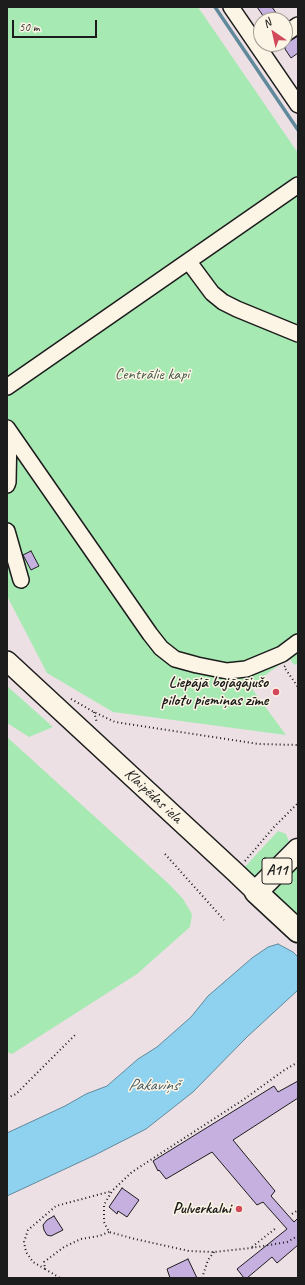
<!DOCTYPE html>
<meta charset="utf-8">
<style>
body{margin:0}
#map{position:relative;width:305px;height:1285px;overflow:hidden;background:#ece0e4;font-family:Caveat,sans-serif}
canvas{display:block}
.frame{position:absolute;inset:0;border:8px solid #1c1c1c;pointer-events:none}
.north{position:absolute;left:253px;top:12px;width:40px;height:40px;box-sizing:border-box;background:#fcf5e5;border:1px solid #a29e95;border-radius:50%;rotate:326deg;font-size:11px;font-weight:700;line-height:16px;text-align:center;color:#1c1c1c}
.north::after{content:'';display:block;margin:auto;width:14px;height:18px;background:#d1495b;clip-path:polygon(50% 0,100% 100%,50% 72%,0 100%)}
.scale{position:absolute;left:12px;top:20px;width:85px;height:18px;box-sizing:border-box;border:2px solid #1c1c1c;border-top:0;padding-left:5px;font-size:12px;line-height:14px;white-space:nowrap;color:#1c1c1c;-webkit-text-stroke:3px #fcf5e5;paint-order:stroke}
</style>
<div id="map">
<canvas width="305" height="1285"></canvas>
<div class="frame"></div>
<div class="north">N</div>
<div class="scale">50 m</div>
</div>
<script>
const ctx = document.querySelector('canvas').getContext('2d');
ctx.lineJoin = 'round';
function paint(path, color) { ctx.fillStyle = color; ctx.fill(path, 'evenodd'); }
const poly = rows => new Path2D(rows.map(r => 'M' + r).join(''));
function trace(path, color, width, dash) { ctx.strokeStyle = color; ctx.lineWidth = width; ctx.lineCap = dash ? 'butt' : 'round'; ctx.setLineDash(dash || []); ctx.stroke(path); }
function drawText(font, color, halo, rows, align = 'center') {
  ctx.font = font + ' Caveat,sans-serif'; ctx.lineWidth = 3; ctx.setLineDash([]); ctx.textBaseline = 'middle'; ctx.strokeStyle = halo; ctx.fillStyle = color; for (const [text, x, y, turn = 0] of rows) {
    ctx.save(); ctx.translate(x, y); ctx.rotate((+turn || 0) * Math.PI / 180); ctx.textAlign = isNaN(turn) ? turn : align; if (halo) ctx.strokeText(text, 0, 0); ctx.fillText(text, 0, 0); ctx.restore();
  }
}
const green = poly([
 [7,7,198,7,298,153,298,663,294,665,289,658,250,686,286,735,113,712,47,673,7,596],
 [7,686,53,727,29,737,7,723],
 [7,737,170,885,183,899,192,914,190,927,137,974,12,1054,7,1052],
 [278,831,286,834,290,844,260,875,249,876,242,870],
 [298,859,298,922,274,895,273,889]
]);
const water = poly([
 [278,944,293,952,298,957,298,990,247,1037,193,1092,146,1129,95,1155,7,1196,7,1133,65,1106,86,1094,107,1086,138,1059,157,1047,191,1017,208,996,252,958,268,947,278,944]
]);
const stream = poly([
 [215,7,298,130]
]);
const building = poly([
 [257,7,272,7,281,20,266,20,257,7],
 [298,36,298,53,291,58,285,49,285,43,290,41,298,36],
 [31,551,39,566,31,570,23,555,31,551],
 [298,1081,298,1098,233,1140,275,1191,271,1196,294,1222,298,1218,298,1245,277,1263,272,1257,247,1278,244,1278,237,1269,287,1229,263,1202,257,1205,212,1152,166,1179,159,1170,158,1171,153,1161,274,1086,278,1092,298,1081],
 [122,1188,139,1200,127,1217,118,1211,117,1214,109,1207,122,1188],
 [54,1216,63,1230,51,1236,47,1235,44,1230,43,1225,47,1220,54,1216],
 [188,1259,197,1278,170,1278,167,1269,188,1259]
]);
const path = poly([
 [285,666,284,667,298,687],
 [71,699,94,712,115,722,259,744,298,745],
 [94,712,97,723],
 [165,854,224,920],
 [245,861,274,827,298,803],
 [298,1062,283,1071,243,1100,132,1172,112,1191,104,1205,104,1222,109,1232,135,1239,189,1251,214,1252,251,1248,287,1242,298,1236],
 [7,1098,16,1094,77,1033],
 [292,1214,298,1210],
 [109,1232,99,1236,81,1239,64,1247,44,1262,45,1269,33,1262,26,1252,24,1242,28,1230,56,1206,112,1191],
 [252,1247,276,1228],
 [45,1269,60,1278],
 [202,1278,208,1260,214,1252]
]);
const minor = poly([
 [231,7,298,105],
 [285,34,298,25],
 [189,262,212,293,223,302,237,309,298,334],
 [7,387,298,185],
 [7,428,150,634,161,648,175,659,197,665,227,671,246,669,282,654,298,642],
 [7,485,8,482,9,431],
 [7,531,21,580]
]);
const major = poly([
 [7,661,235,872,256,892]
]);
const highway = poly([
 [298,850,256,892,298,931]
]);
const markers = [
 [276,692,4,"#d1495b"],
 [239,1209,4,"#d1495b"]
];
const shields = [
 [277,871,30]
];
const shieldNames = [
 ["A11",277,871]
];
const parkNames = [
 ["Centrālie kapi",152,375]
];
const poiNames = [
 ["Liepājā bojāgājušo",268,683],
 ["pilotu piemiņas zīme",268,701],
 ["Pulverkalni",231,1209]
];
const streetNames = [
 ["Klaipēdas iela",153,796,43]
];
const waterNames = [
 ["Pakaviņš",153,1086]
];
paint(green, '#a7e9b3');
paint(water, '#8ed2ef');
trace(water, '#60899b', 1);
trace(stream, '#60899b', 3.5);
paint(building, '#c6b0e0');
trace(building, '#1c1c1c', 1);
trace(minor, '#1c1c1c', 18);
trace(major, '#1c1c1c', 22);
trace(highway, '#1c1c1c', 25);
trace(path, '#1c1c1c', 2, [1, 3]);
trace(minor, '#fcf5e5', 15);
trace(major, '#fcf5e5', 19);
trace(highway, '#fcf5e5', 22);
for (const [x, y, r, color] of markers) { const dot = new Path2D(); dot.arc(x, y, r, 0, 2 * Math.PI); ctx.fillStyle = color; ctx.fill(dot); trace(dot, '#fcf5e5', 1.5); }
for (const [x, y, w] of shields) { const box = new Path2D(); box.roundRect(x - w / 2, y - 13, w, 26, 3); ctx.fillStyle = '#fcf5e5'; ctx.fill(box); trace(box, '#1c1c1c', 1); }
drawText('bold 15px', '#1c1c1c', null, shieldNames);
drawText('16px', '#465a49', '#fcf5e5', parkNames);
drawText('bold 16px', '#1c1c1c', '#fcf5e5', poiNames, 'right');
drawText('16px', '#1c1c1c', '#fcf5e5', streetNames);
drawText('italic 17px', '#445c66', '#fcf5e5', waterNames);
</script>
